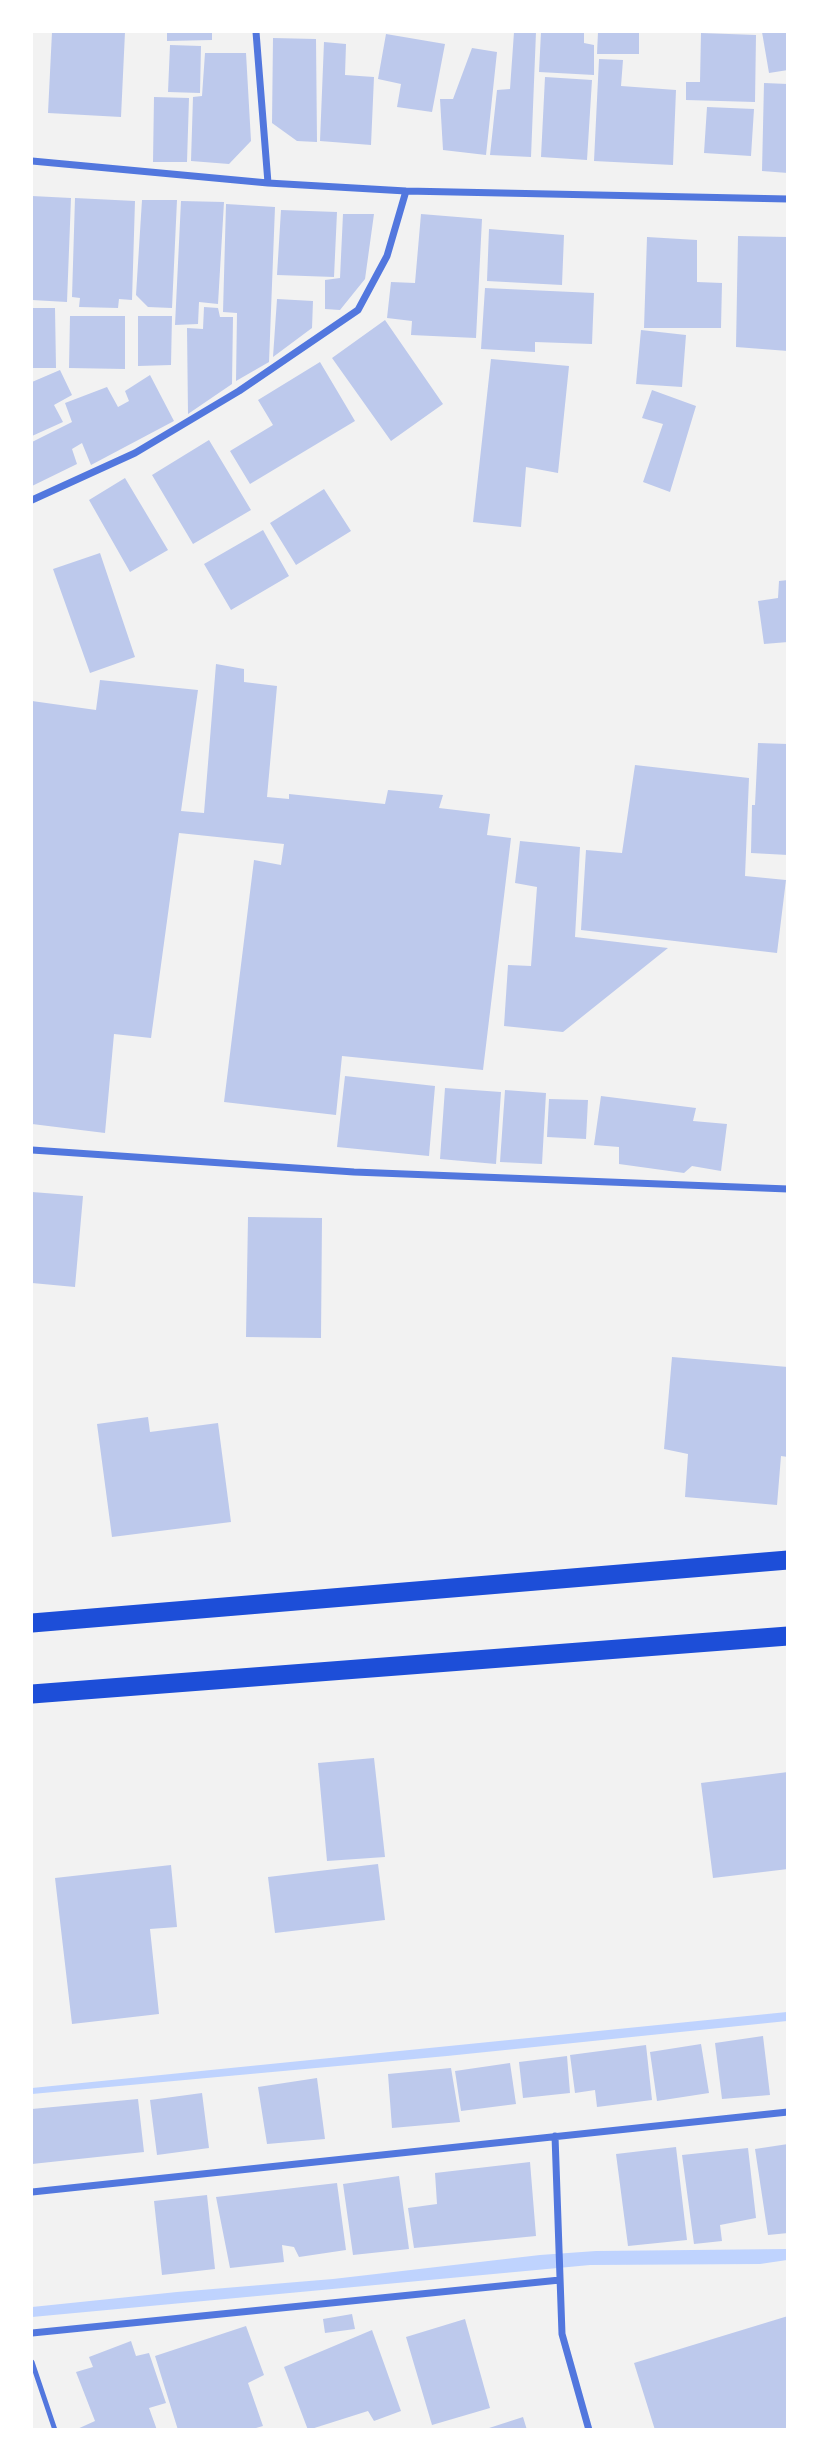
<!DOCTYPE html>
<style>
body{margin:0}
#map{position:relative;width:819px;height:2461px;overflow:hidden;background:#f2f2f2;font-family:Inter,sans-serif}
canvas{display:block}
.frame{position:absolute;inset:0;border:33px solid #fff;pointer-events:none}
</style>
<div id="map">
<canvas width="819" height="2461"></canvas>
<div class="frame"></div>
</div>
<script>
const ctx = document.querySelector('canvas').getContext('2d');
ctx.lineJoin = 'round';
function paint(path, color) { ctx.fillStyle = color; ctx.fill(path, 'evenodd'); }
const poly = rows => new Path2D(rows.map(r => 'M' + r).join(''));
function trace(path, color, width, dash) { ctx.strokeStyle = color; ctx.lineWidth = width; ctx.lineCap = dash ? 'butt' : 'round'; ctx.setLineDash(dash || []); ctx.stroke(path); }
const water = poly([
 [787,2012,787,2021,447,2056,32,2094,32,2088],
 [787,2249,787,2260,760,2264,590,2265,32,2317,32,2307,177,2292,333,2279,540,2255,596,2251]
]);
const building = poly([
 [52,32,125,32,121,117,48,113],
 [167,32,212,32,212,40,167,41],
 [514,32,536,32,531,157,490,155,497,90,510,89],
 [541,32,584,32,584,43,594,45,594,75,539,72],
 [598,32,639,32,639,54,597,54],
 [762,32,788,32,788,70,769,73],
 [701,33,756,35,755,102,686,100,686,82,700,82],
 [386,34,445,44,432,112,397,107,401,84,378,79],
 [273,38,316,39,317,142,297,141,272,123],
 [324,42,346,44,345,75,374,77,371,145,320,141],
 [170,45,201,46,200,93,168,92],
 [472,48,497,52,486,155,443,150,440,99,453,99],
 [205,53,246,53,251,141,229,164,191,161,193,97,202,96],
 [599,59,623,60,621,86,676,90,673,165,594,161],
 [545,77,592,80,587,160,541,157],
 [764,83,788,84,788,173,762,171],
 [154,97,189,98,187,162,153,162],
 [707,107,754,109,751,156,704,153],
 [32,196,71,198,67,302,32,300],
 [75,198,135,201,132,300,119,299,118,308,79,307,80,298,72,297],
 [142,200,177,200,172,308,148,307,136,295],
 [181,201,224,202,218,304,199,302,198,324,175,325],
 [226,204,275,207,269,362,236,381,237,313,223,312],
 [281,210,337,212,334,277,277,275],
 [343,214,374,214,365,279,340,310,325,309,325,280,340,278],
 [421,214,482,219,476,338,411,335,412,321,387,318,391,282,415,283],
 [489,229,564,235,562,285,487,281],
 [738,236,788,237,788,351,736,347],
 [647,237,697,240,697,282,722,283,721,328,644,328],
 [485,288,594,293,592,344,535,342,535,352,481,349],
 [277,299,313,301,312,328,273,357],
 [204,307,218,308,220,317,233,317,232,384,188,414,187,328,203,329],
 [32,308,55,308,56,368,32,368],
 [70,316,125,316,125,369,69,368],
 [138,316,172,316,171,365,138,366],
 [385,320,443,404,391,441,332,358],
 [641,330,686,335,682,387,636,384],
 [491,359,569,366,558,473,526,467,521,527,473,522],
 [320,362,355,421,250,484,230,451,273,425,258,400],
 [60,370,72,395,54,405,63,422,32,436,32,382],
 [150,375,174,421,91,465,82,443,72,449,77,464,32,486,32,442,72,422,65,403,107,387,118,407,129,401,125,391],
 [652,390,696,406,670,492,643,482,663,424,642,418],
 [209,440,251,510,193,544,152,475],
 [125,478,168,550,130,572,89,500],
 [324,489,351,531,296,565,270,523],
 [263,530,289,576,231,610,204,564],
 [100,553,135,657,90,673,53,569],
 [788,580,788,642,764,644,758,601,778,598,779,581],
 [216,664,244,669,244,682,277,686,267,797,289,799,289,794,385,804,388,790,443,795,439,808,490,814,487,835,511,838,483,1070,342,1056,336,1115,224,1102,254,860,281,865,284,844,179,833,151,1038,114,1034,105,1133,32,1124,32,701,96,710,100,680,198,690,181,811,204,813],
 [758,743,788,744,788,855,751,853,752,805,755,805],
 [635,765,749,778,745,876,786,880,777,953,581,930,586,850,622,853],
 [520,841,580,847,575,937,668,948,563,1032,504,1026,508,965,531,966,537,887,515,883],
 [345,1076,435,1086,429,1156,337,1147],
 [445,1088,501,1092,496,1164,440,1159],
 [505,1090,546,1093,542,1164,500,1162],
 [601,1096,696,1108,693,1121,727,1124,721,1171,692,1166,684,1173,619,1164,619,1147,594,1145],
 [549,1099,588,1100,586,1139,547,1137],
 [32,1192,83,1196,75,1287,32,1283],
 [248,1217,322,1218,321,1338,246,1337],
 [672,1357,788,1367,788,1457,781,1456,777,1505,685,1497,688,1454,664,1449],
 [148,1417,150,1432,218,1423,231,1522,112,1537,97,1424],
 [374,1758,385,1857,327,1861,318,1763],
 [788,1772,788,1869,713,1878,701,1783],
 [378,1864,385,1920,275,1933,268,1877],
 [171,1865,177,1927,150,1929,159,2014,72,2024,55,1878],
 [763,2036,770,2095,722,2099,715,2043],
 [701,2044,709,2093,657,2101,650,2052],
 [646,2045,652,2100,597,2107,595,2090,575,2093,570,2055],
 [567,2056,570,2093,523,2098,519,2062],
 [510,2063,516,2104,461,2111,455,2071],
 [451,2068,460,2122,392,2128,388,2074],
 [317,2078,325,2139,267,2144,258,2087],
 [202,2093,209,2148,157,2155,150,2100],
 [138,2099,144,2152,32,2164,32,2109],
 [788,2144,788,2233,768,2235,755,2149],
 [676,2147,687,2240,628,2246,616,2154],
 [748,2148,756,2218,720,2225,722,2241,694,2244,682,2155],
 [530,2162,536,2236,414,2248,408,2208,437,2204,435,2173],
 [399,2176,409,2249,353,2255,343,2184],
 [337,2183,346,2250,299,2257,294,2247,282,2245,284,2262,230,2268,216,2197],
 [207,2195,215,2269,162,2275,154,2201],
 [352,2314,355,2329,325,2333,323,2319],
 [788,2316,788,2430,655,2430,634,2363],
 [465,2319,490,2408,432,2425,406,2337],
 [246,2326,264,2375,248,2383,263,2426,249,2430,178,2430,155,2356],
 [372,2330,401,2411,374,2421,368,2411,308,2430,284,2367],
 [131,2341,136,2356,149,2353,166,2403,149,2408,157,2430,75,2430,95,2421,76,2372,93,2367,89,2357],
 [523,2417,527,2430,486,2430,486,2429]
]);
const service = poly([
 [32,2362,55,2430]
]);
const minor = poly([
 [256,32,268,183],
 [32,161,268,183,406,191,788,199],
 [32,500,135,453,239,391,358,310,387,256,406,191],
 [32,1150,354,1172,788,1189],
 [555,2136,562,2334,589,2430],
 [32,2192,788,2112],
 [32,2333,560,2280]
]);
const trunk = poly([
 [32,1623,788,1560],
 [32,1694,788,1636]
]);
paint(water, '#bfd3fe');
paint(building, '#bdc9ec');
trace(service, '#5277de', 5);
trace(minor, '#5277de', 7);
trace(trunk, '#1d4ed8', 19);
</script>
